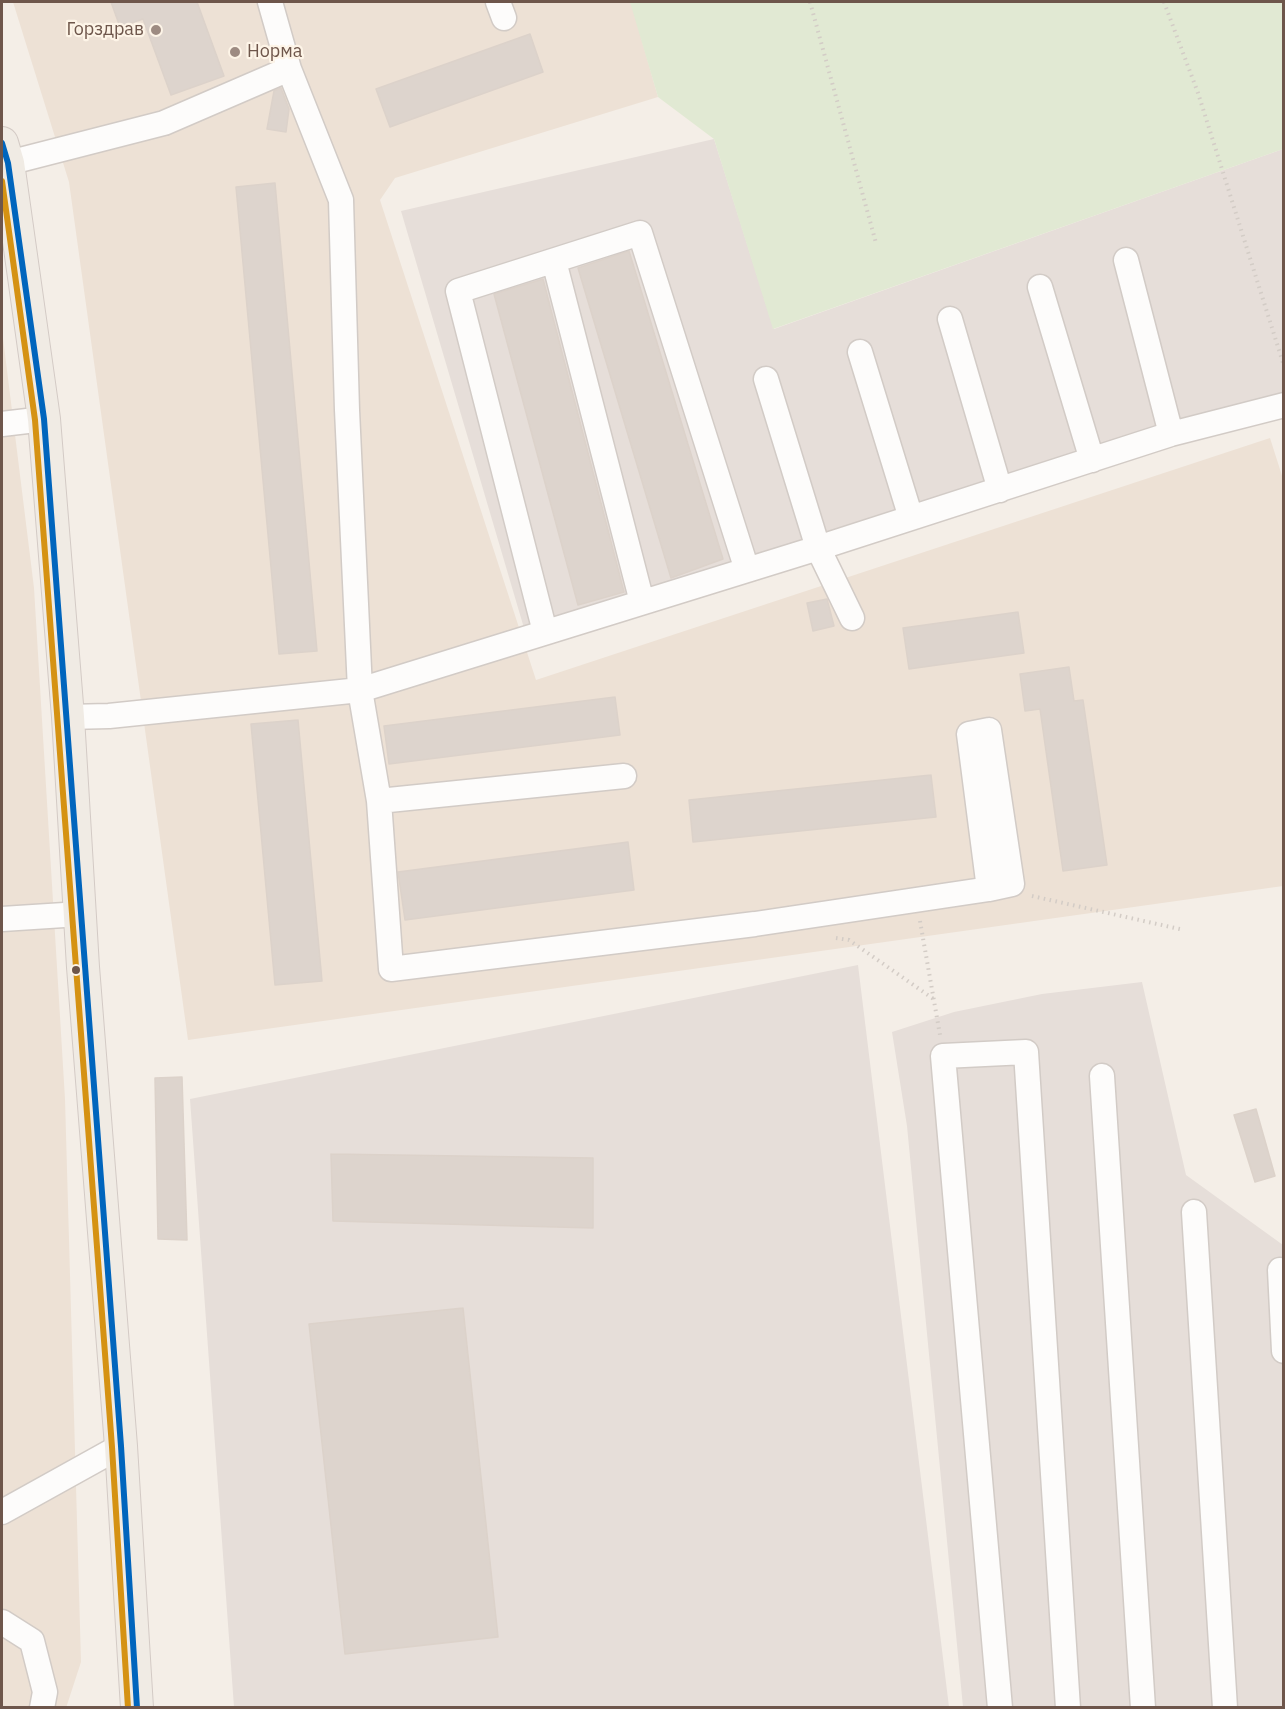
<!DOCTYPE html>
<meta charset="utf-8">
<style>
body{margin:0}
#map{position:relative;width:1285px;height:1709px;overflow:hidden;background:#f4eee7;font-family:"IBM Plex Sans",sans-serif}
canvas{display:block}
.frame{position:absolute;inset:0;border:3px solid #6e564b;pointer-events:none}
</style>
<div id="map">
<canvas width="1285" height="1709"></canvas>
<div class="frame"></div>
</div>
<script>
const ctx = document.querySelector('canvas').getContext('2d');
ctx.lineJoin = 'round';
function paint(path, color) { ctx.fillStyle = color; ctx.fill(path, 'evenodd'); }
const poly = rows => new Path2D(rows.map(r => 'M' + r).join(''));
function trace(path, color, width, dash) { ctx.strokeStyle = color; ctx.lineWidth = width; ctx.lineCap = dash ? 'butt' : 'round'; ctx.setLineDash(dash || []); ctx.stroke(path); }
function drawText(font, color, halo, rows, align = 'center') {
  ctx.font = font + ' "IBM Plex Sans",sans-serif'; ctx.lineWidth = 4.5; ctx.setLineDash([]); ctx.textBaseline = 'middle'; ctx.strokeStyle = halo; ctx.fillStyle = color; for (const [text, x, y, turn = 0] of rows) {
    ctx.save(); ctx.translate(x, y); ctx.rotate((+turn || 0) * Math.PI / 180); ctx.textAlign = isNaN(turn) ? turn : align; if (halo) ctx.strokeText(text, 0, 0); ctx.fillText(text, 0, 0); ctx.restore();
  }
}
const residential = poly([
 [13,2,631,2,658,97,395,178,380,200,536,680,1270,438,1284,482,1283,886,188,1040,69,182],
 [2,330,34,588,65,1099,81,1662,66,1708,2,1707]
]);
const industrial = poly([
 [714,139,774,329,1283,149,1283,424,1279,408,529,645,401,211],
 [858,965,949,1707,234,1707,190,1099],
 [1142,982,1186,1175,1283,1245,1283,1707,963,1707,907,1126,892,1032,954,1012,1042,994]
]);
const green = poly([
 [630,2,1283,2,1283,149,773,329,714,139,658,97]
]);
const building = poly([
 [111,2,197,2,224,76,171,95,143,19,120,27,111,2],
 [530,34,543,72,390,127,376,89,530,34],
 [281,88,289,109,286,132,267,129,274,91,281,88],
 [275,183,317,651,279,654,236,187,275,183],
 [629,251,723,559,671,578,578,268,629,251],
 [543,279,624,592,578,605,494,294,543,279],
 [827,599,834,626,813,631,807,603,827,599],
 [1018,612,1024,653,909,669,903,628,1018,612],
 [1069,667,1074,701,1083,700,1107,865,1063,871,1040,709,1025,711,1020,674,1069,667],
 [615,697,620,735,389,764,384,726,615,697],
 [298,720,322,981,275,985,251,724,298,720],
 [931,775,936,817,693,842,689,800,931,775],
 [628,842,634,890,405,920,398,872,628,842],
 [182,1077,187,1240,158,1239,155,1078,182,1077],
 [1256,1109,1275,1176,1255,1182,1234,1115,1256,1109],
 [331,1154,593,1158,593,1228,333,1221,331,1154],
 [463,1308,498,1637,345,1654,309,1324,463,1308]
]);
const path = poly([
 [810,2,876,243],
 [1164,2,1198,93,1284,366],
 [1032,896,1184,930],
 [920,921,940,1035],
 [836,938,849,940,935,1000]
]);
const minor = poly([
 [270,2,289,69],
 [498,2,504,18],
 [8,163,164,123,289,69,341,200,347,410,360,690,379,801,391,969,755,924,989,889,1012,884,989,730,969,734,989,889],
 [1126,260,1171,434],
 [554,261,642,602],
 [1040,287,1092,460],
 [950,319,1000,490],
 [860,352,911,518],
 [766,379,818,548,852,618],
 [2,424,44,419],
 [545,632,458,291,640,233,747,570],
 [68,717,109,716,360,690,818,548,1171,434,1284,405],
 [379,801,624,776],
 [2,919,80,914],
 [1102,1076,1143,1708],
 [1194,1212,1225,1708],
 [1280,1270,1284,1351],
 [2,1512,121,1446],
 [2,1622,32,1641,45,1692,42,1708],
 [1000,1708,943,1056,1026,1052,1068,1708]
]);
const major = poly([
 [2,143,8,163,44,419,68,717,83,967,121,1446,137,1708]
]);
const bus1 = poly([
 [2,143,8,163,44,419,121,1446,137,1708]
]);
const bus2 = poly([
 [2,181,35,420,112,1447,128,1708]
]);
const markers = [
 [156,30,6,"#9d8b82"],
 [235,52,6,"#9d8b82"],
 [76,970,5,"#6e564b"]
];
const poiNames = [
 ["Горздрав",144,30],
 ["Норма",247,52,"left"]
];
paint(residential, '#ede1d5');
paint(industrial, '#e6ded9');
paint(green, '#e1e9d3');
paint(building, '#ddd4cd');
trace(building, '#dcd2ca', 1.5);
trace(minor, '#d2cbc6', 27);
trace(major, '#d3cac5', 34);
trace(path, '#d3ccc6', 4, [1.5, 4.5]);
trace(minor, '#fdfcfb', 24);
trace(major, '#f0ebe4', 32);
trace(bus1, '#0065bd', 6);
trace(bus2, '#d59213', 6);
for (const [x, y, r, color] of markers) { const dot = new Path2D(); dot.arc(x, y, r, 0, 2 * Math.PI); ctx.fillStyle = color; ctx.fill(dot); trace(dot, '#fdf4e7', 2); }
drawText('18px', '#6e564b', '#fdf4e7', poiNames, 'right');
</script>
